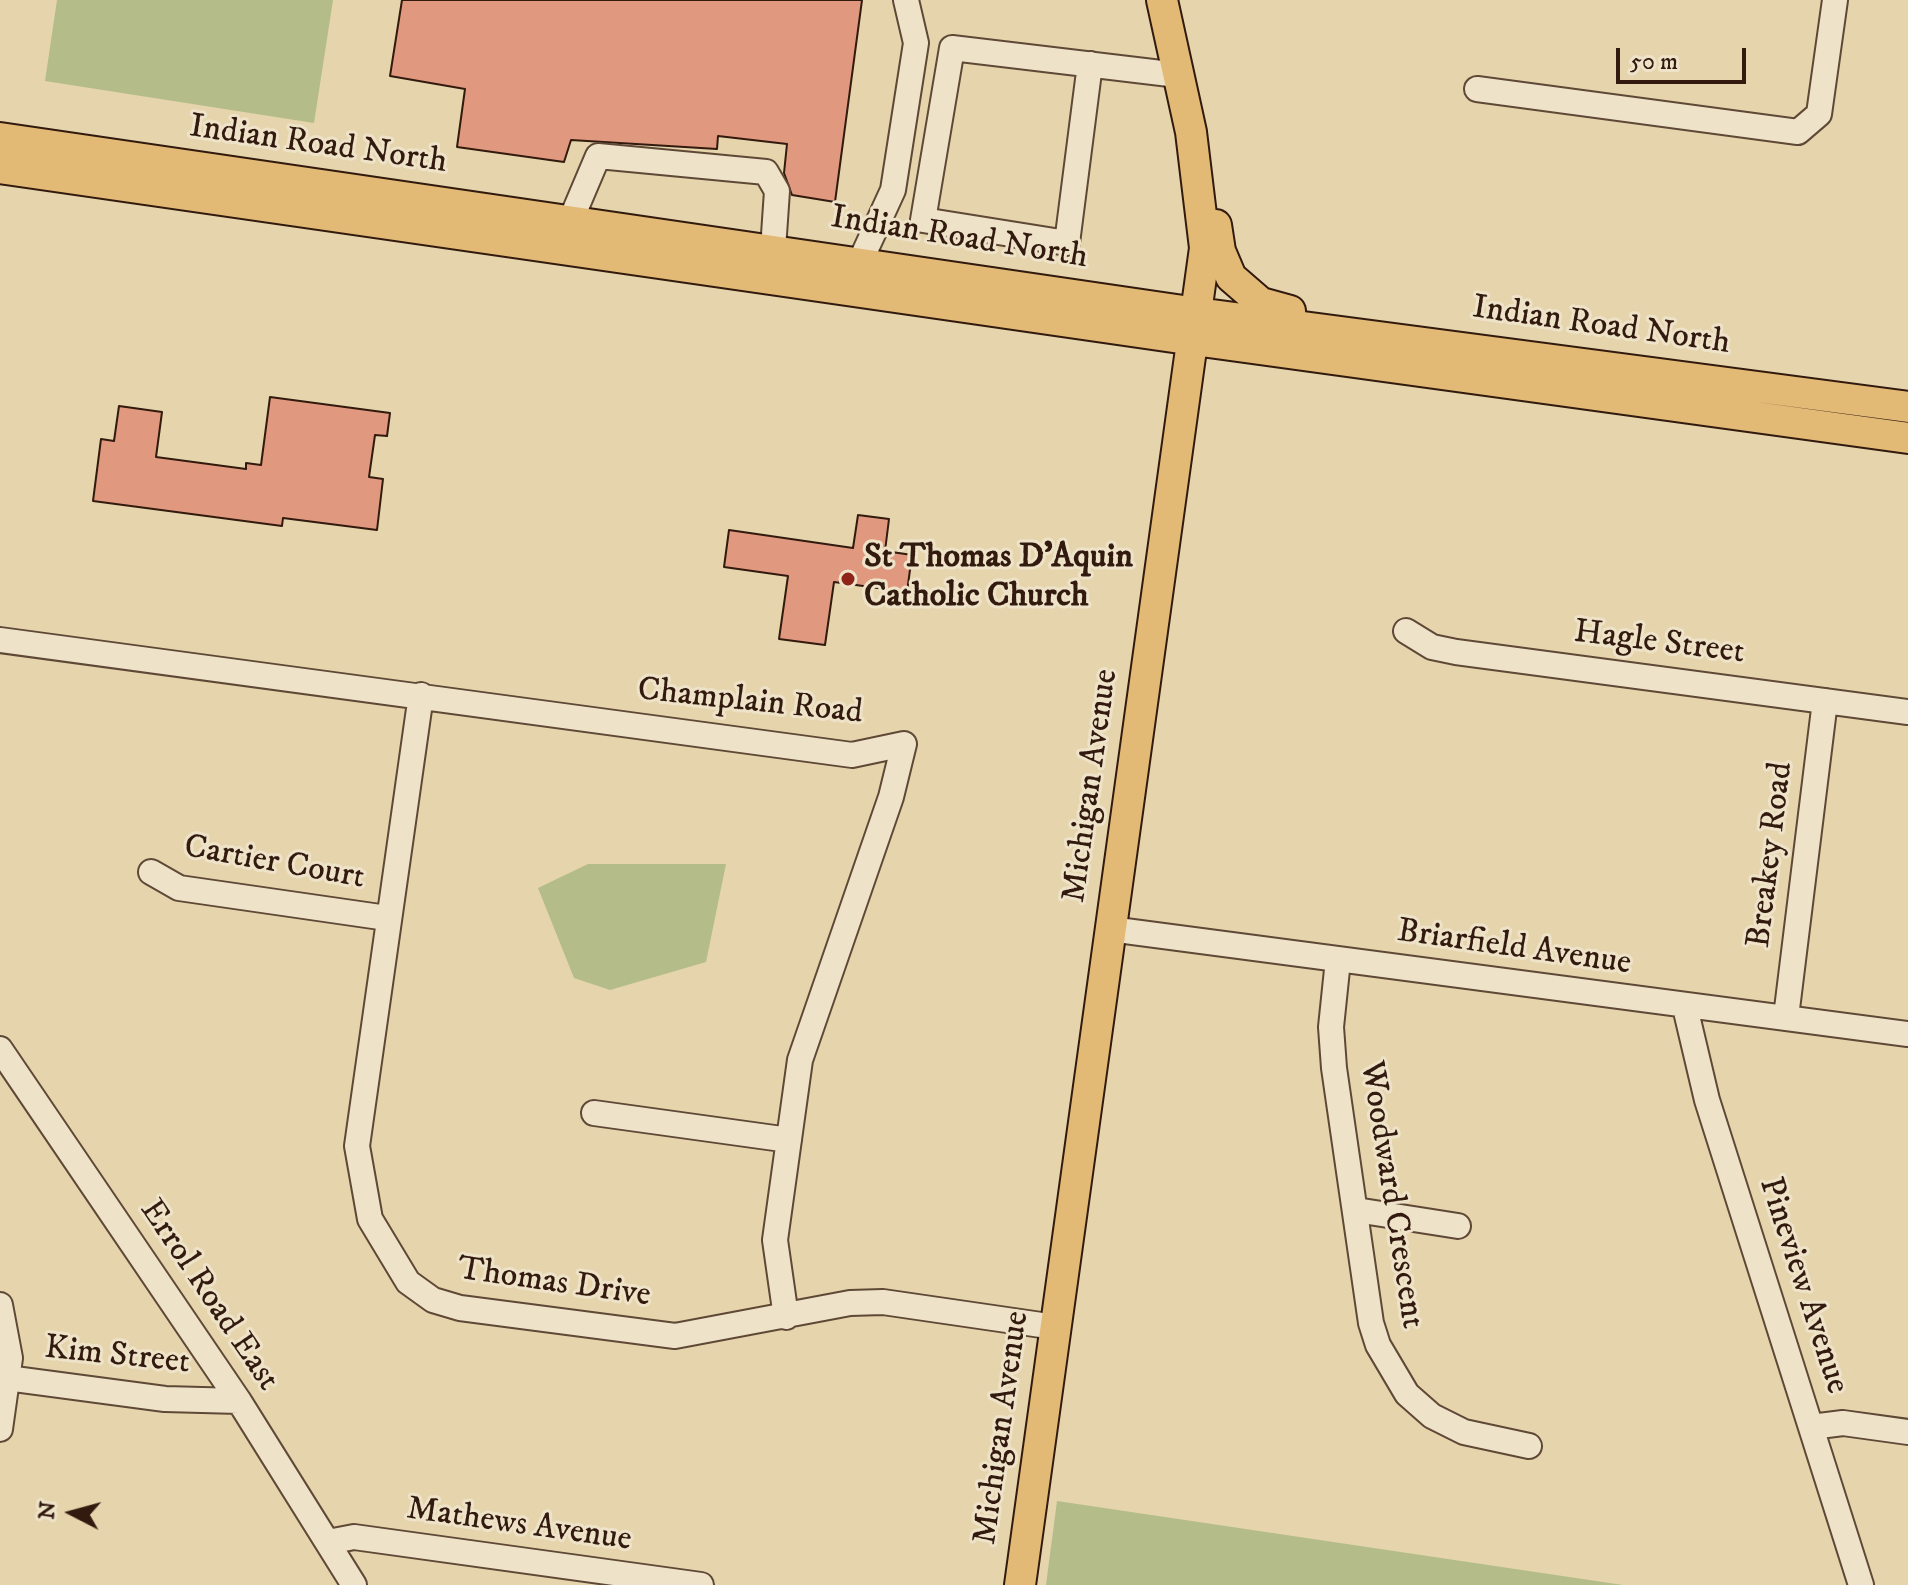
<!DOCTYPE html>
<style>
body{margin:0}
#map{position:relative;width:1908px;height:1585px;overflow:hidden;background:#e5d4ac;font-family:"IM FELL DW Pica",serif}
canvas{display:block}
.north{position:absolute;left:32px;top:1473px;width:80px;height:80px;-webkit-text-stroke:6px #eee3c9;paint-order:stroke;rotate:276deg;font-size:22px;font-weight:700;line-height:32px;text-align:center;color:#321a0e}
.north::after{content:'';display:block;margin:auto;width:28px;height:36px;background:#321a0e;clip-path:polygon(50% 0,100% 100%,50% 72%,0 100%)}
.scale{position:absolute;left:1616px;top:48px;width:130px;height:36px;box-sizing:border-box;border:4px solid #321a0e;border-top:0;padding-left:10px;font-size:24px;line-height:28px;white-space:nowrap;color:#321a0e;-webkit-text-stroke:6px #eee3c9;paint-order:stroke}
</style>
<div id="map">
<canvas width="1908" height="1585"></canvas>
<div class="north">N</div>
<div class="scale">50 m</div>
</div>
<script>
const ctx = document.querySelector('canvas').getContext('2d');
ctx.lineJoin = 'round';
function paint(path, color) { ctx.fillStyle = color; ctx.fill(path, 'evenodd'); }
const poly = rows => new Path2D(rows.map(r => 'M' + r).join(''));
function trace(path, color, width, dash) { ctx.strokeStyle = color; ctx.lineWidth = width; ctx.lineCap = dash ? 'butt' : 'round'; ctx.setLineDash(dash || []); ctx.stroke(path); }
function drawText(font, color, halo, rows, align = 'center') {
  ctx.font = font + ' "IM FELL DW Pica",serif'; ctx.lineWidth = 6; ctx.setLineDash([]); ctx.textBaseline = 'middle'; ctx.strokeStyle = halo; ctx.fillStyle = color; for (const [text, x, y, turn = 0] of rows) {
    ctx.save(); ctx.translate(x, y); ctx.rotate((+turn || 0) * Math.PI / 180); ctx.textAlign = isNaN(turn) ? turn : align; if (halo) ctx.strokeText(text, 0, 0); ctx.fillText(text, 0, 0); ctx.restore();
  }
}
const green = poly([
 [57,0,333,0,314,123,45,81],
 [588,864,726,864,706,962,610,990,574,978,538,888],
 [1057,1501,1623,1585,1046,1585]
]);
const building = poly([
 [402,0,862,0,835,202,792,195,784,173,787,144,718,136,717,149,571,140,564,162,457,147,465,89,390,76,402,0],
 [270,397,390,413,387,436,375,435,369,477,383,479,377,530,283,518,282,526,93,501,101,439,114,441,119,406,162,412,156,457,246,469,246,463,261,465,270,397],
 [858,515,889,519,885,551,912,555,907,592,834,582,825,645,779,639,788,576,724,567,729,530,853,548,858,515]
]);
const minor = poly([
 [1090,64,1067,243,923,220,952,48,1178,75],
 [1477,89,1798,132,1819,114,1835,0],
 [570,222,598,156,766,172,777,191,773,249],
 [860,262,893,190,916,43,906,0],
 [1406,631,1432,647,1456,652,1908,712],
 [0,640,852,755,904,744,891,797,800,1060,775,1240,786,1317],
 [421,695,357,1146,370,1219,408,1282,433,1300,460,1308,675,1336,850,1303,883,1302,1055,1327],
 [151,872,179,888,387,918],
 [1110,929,1908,1034],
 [1338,960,1331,1027,1334,1068,1371,1323,1378,1345,1407,1394,1432,1416,1464,1432,1529,1446],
 [1685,1007,1707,1100,1861,1585],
 [1786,1017,1825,701],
 [0,1049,239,1401,354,1585],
 [594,1113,789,1140],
 [1356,1210,1458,1226],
 [0,1305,10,1358,0,1429],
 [7,1378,165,1399,239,1401],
 [1811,1427,1843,1423,1908,1432],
 [328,1542,354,1537,701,1585]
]);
const major = poly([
 [0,138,1197,313,1908,407],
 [0,168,1194,340,1908,438],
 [1216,225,1220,251,1231,277,1261,303,1290,311],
 [1020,1585,1205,248,1191,132,1162,0]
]);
const markers = [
 [848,579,8,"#8f2418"]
];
const streetNames = [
 ["Indian Road North",318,146,8],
 ["Indian Road North",959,239,9],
 ["Indian Road North",1601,327,8],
 ["Hagle Street",1659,644,7],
 ["Champlain Road",750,703,6],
 ["Michigan Avenue",1092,786,-82],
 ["Breakey Road",1772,855,-83],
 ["Cartier Court",274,864,10],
 ["Briarfield Avenue",1514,949,8],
 ["Woodward Crescent",1390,1195,81],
 ["Thomas Drive",554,1284,8],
 ["Pineview Avenue",1802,1286,72],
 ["Errol Road East",208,1296,56],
 ["Kim Street",117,1357,6],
 ["Michigan Avenue",1003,1428,-82],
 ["Mathews Avenue",519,1526,8]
];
const poiNames = [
 ["St Thomas D'Aquin",864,559],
 ["Catholic Church",864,598]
];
paint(green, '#b4bd8a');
paint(building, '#e0987f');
trace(building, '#321a0e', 2);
trace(minor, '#5f4836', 28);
trace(major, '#321a0e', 34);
trace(minor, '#eee3c9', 24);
trace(major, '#e2ba76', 30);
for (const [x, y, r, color] of markers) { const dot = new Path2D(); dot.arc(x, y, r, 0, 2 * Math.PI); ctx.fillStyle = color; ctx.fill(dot); trace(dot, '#eee3c9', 3); }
drawText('34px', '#321a0e', '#eee3c9', streetNames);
drawText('bold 34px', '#321a0e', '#eee3c9', poiNames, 'left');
</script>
